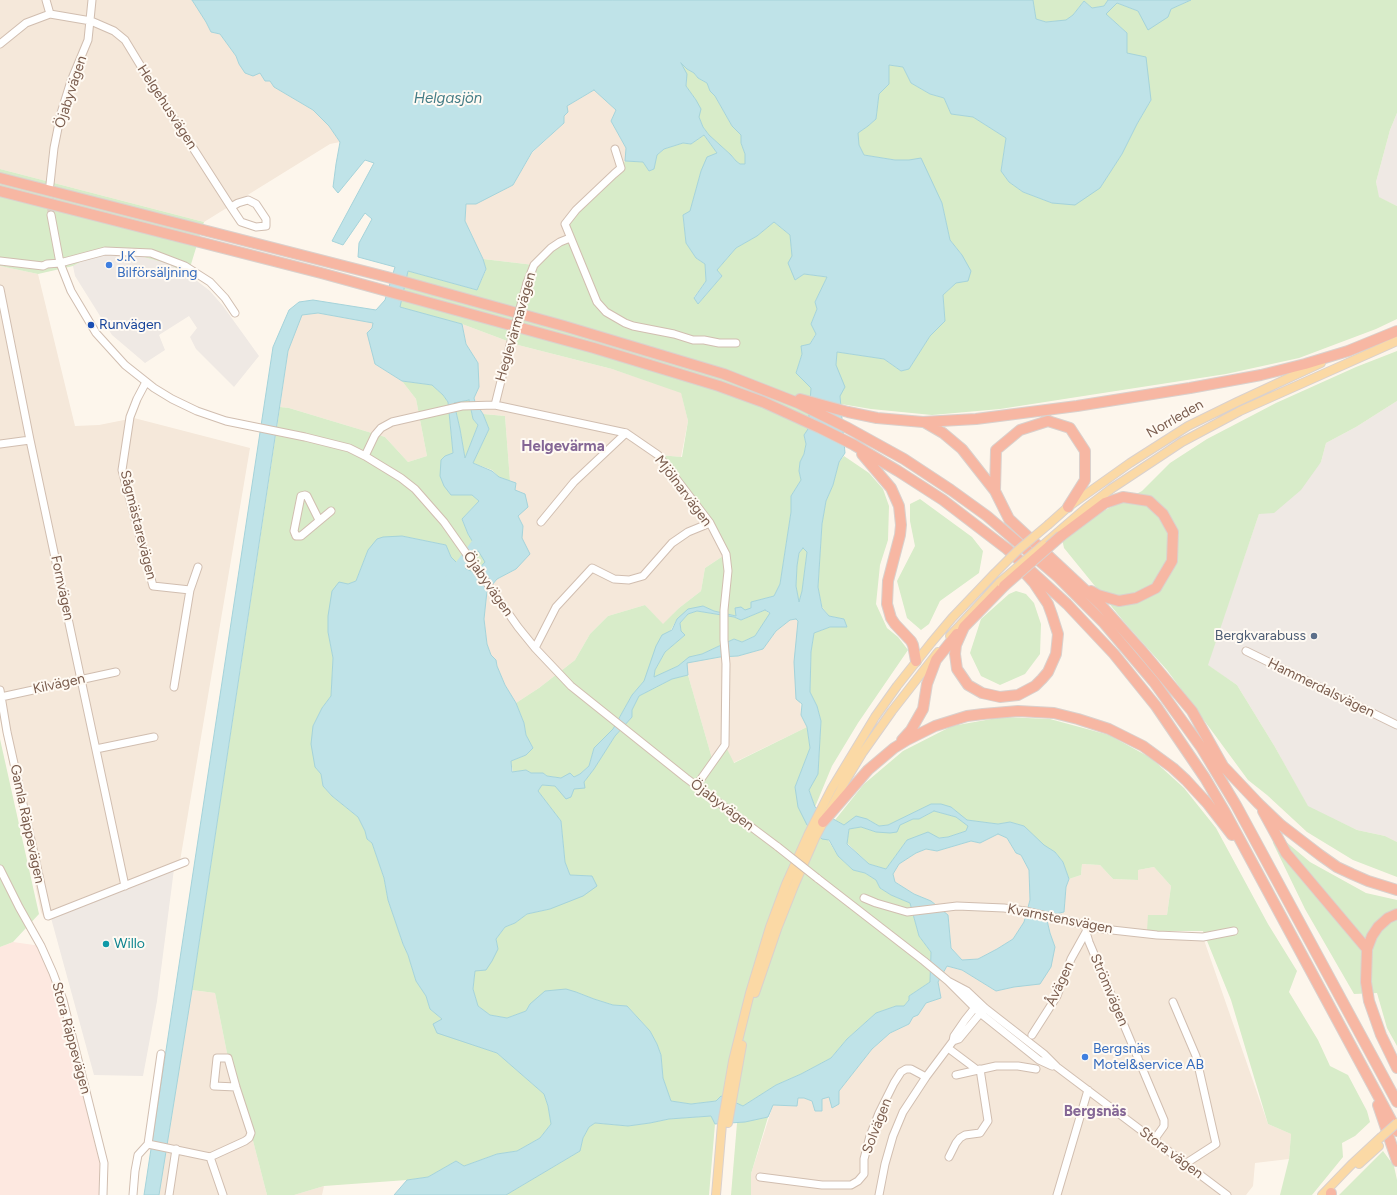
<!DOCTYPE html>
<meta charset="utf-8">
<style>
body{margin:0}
canvas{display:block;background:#fdf6ec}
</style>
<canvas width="1397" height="1195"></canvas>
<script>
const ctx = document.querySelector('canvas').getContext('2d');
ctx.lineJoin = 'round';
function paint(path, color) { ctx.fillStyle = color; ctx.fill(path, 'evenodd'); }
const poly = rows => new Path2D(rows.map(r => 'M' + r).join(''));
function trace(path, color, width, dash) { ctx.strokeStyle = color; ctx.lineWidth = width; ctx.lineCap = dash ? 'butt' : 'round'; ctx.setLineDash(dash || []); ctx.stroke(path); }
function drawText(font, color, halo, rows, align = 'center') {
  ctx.font = font + ' Figtree,sans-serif'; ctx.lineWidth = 4; ctx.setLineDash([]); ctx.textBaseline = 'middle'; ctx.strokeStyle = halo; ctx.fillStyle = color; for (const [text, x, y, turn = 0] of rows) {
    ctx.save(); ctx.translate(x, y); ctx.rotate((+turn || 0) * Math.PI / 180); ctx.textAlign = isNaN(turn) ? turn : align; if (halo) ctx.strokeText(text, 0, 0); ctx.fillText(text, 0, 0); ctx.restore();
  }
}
const residential = poly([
 [0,0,192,0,206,22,211,32,220,34,236,56,239,64,260,73,265,81,270,81,274,87,313,110,329,126,340,142,330,144,204,222,0,169],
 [594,90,616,110,611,121,626,148,625,161,621,168,570,238,534,265,483,259,465,221,466,204,513,185,532,153,564,123,564,116,567,106],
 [0,266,38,274,75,426,99,425,134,418,250,448,180,861,45,920,41,912,0,719],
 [317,313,374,323,372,328,375,364,402,381,416,399,427,456,408,462,385,437,289,408,280,407,288,351,301,315],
 [462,324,518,345,612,369,681,392,688,421,681,457,659,455,710,523,726,554,705,568,701,591,679,608,663,625,645,605,608,616,590,634,575,660,539,688,516,703,505,685,497,666,496,660,491,655,487,644,484,620,487,591,497,579,516,569,523,526,518,516,515,490,516,483,510,481,505,416,483,414,475,402,474,398,479,387,478,363,466,344],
 [796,619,798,621,797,639,801,715,807,727,733,763,725,746,713,762,688,675,686,663,720,657,738,656,763,649,776,631,790,620],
 [998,834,1007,838,1016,853,1021,855,1029,870,1030,900,1024,922,1013,939,997,949,978,959,962,960,951,948,948,915,931,901,914,894,895,882,893,874,899,864,916,853,926,849,937,851,971,841,980,843],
 [1082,864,1100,865,1113,879,1138,880,1138,870,1154,867,1171,886,1167,915,1149,915,1167,933,1204,940,1268,1124,1291,1134,1289,1159,1255,1163,1253,1186,1246,1195,751,1195,751,1174,773,1105,797,1106,798,1098,804,1098,812,1101,822,1111,822,1099,829,1097,839,1091,872,1049,890,1033,909,1024,913,1016,918,1015,926,1003,941,998,938,982,947,966,962,970,996,991,1014,987,1055,947,1050,933,1046,916,1064,912,1066,887,1069,879,1081,875],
 [192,990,215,993,228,1058,251,1133,267,1195,159,1195],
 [324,1186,322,1195,294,1195]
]);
const commercial = poly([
 [13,942,41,946,53,973,104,1163,103,1195,0,1195,0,947]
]);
const industrial = poly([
 [1397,113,1397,206,1378,197,1376,182,1390,130],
 [109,254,136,255,166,263,188,274,210,291,223,306,259,356,234,387,196,349,190,337,197,328,189,316,159,335,165,350,145,363,112,335,75,276,73,266,84,260],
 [1397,401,1397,842,1385,836,1357,830,1308,807,1275,747,1237,685,1207,665,1259,514,1321,462,1326,443,1356,427],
 [174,869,157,1001,143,1076,94,1075,51,918]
]);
const green = poly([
 [1033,0,1108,0,1104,6,1092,8,1084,1,1073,15,1066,21,1046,22,1036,19],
 [1191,0,1397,0,1397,113,1390,130,1376,182,1379,197,1397,206,1397,319,1376,329,1299,358,1226,374,1090,395,1000,409,932,415,871,409,841,404,836,365,837,352,884,359,901,371,909,369,930,336,945,321,943,295,956,283,962,255,950,240,942,203,909,160,895,160,864,155,859,145,857,133,868,126,876,119,879,94,889,84,889,65,903,67,911,83,930,94,944,98,951,114,973,117,1006,138,1001,170,1009,182,1023,192,1052,203,1100,188,1122,154,1137,124,1151,100,1127,53,1127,33,1106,14,1117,3,1138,11,1171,9],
 [679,62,687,69,694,73,698,78,707,83,710,91,715,96,732,126,741,135,741,143,745,154,746,164,740,164,736,161,731,155,709,135,703,127,699,117,696,100,686,86,687,81],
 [704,135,717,153,701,171,690,212,683,216,686,243,696,258,705,264,706,281,694,297,698,304,722,276,717,270,736,248,757,236,774,222,790,235,795,280,804,274,827,277,815,302,817,309,811,324,816,333,810,344,802,346,802,354,796,373,811,388,808,430,804,435,806,444,804,454,800,462,799,471,801,480,791,496,791,512,780,584,774,596,751,602,751,608,736,616,714,611,703,606,677,619,650,668,644,681,632,695,613,729,594,748,589,766,580,774,574,777,562,778,547,776,543,773,531,773,526,770,513,772,511,761,526,755,533,748,526,735,524,723,516,703,539,688,575,660,590,634,608,616,645,605,663,624,679,608,701,591,705,568,726,554,710,523,658,455,682,457,688,421,681,393,612,369,518,345,462,324,399,307,408,271,477,290,486,270,483,259,534,265,570,238,565,224,621,168,625,161,643,162,649,171,654,169,657,155,664,149,683,143,691,144],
 [0,169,204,222,188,274,166,263,136,255,109,254,84,260,73,266,38,274,0,266],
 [1397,351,1397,401,1356,427,1326,443,1321,462,1301,490,1274,513,1259,514,1208,665,1237,685,1275,747,1308,806,1357,830,1385,836,1397,842,1397,877,1353,860,1307,832,1267,795,1248,780,1167,670,1125,623,1064,548,1062,539,1088,519,1142,491,1170,463,1207,439,1276,403,1356,367],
 [402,381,432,385,443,395,448,402,453,454,445,456,465,495,472,495,479,501,462,519,468,534,486,562,475,573,460,566,451,557,446,545,402,536,368,550,356,581,348,584,328,632,333,658,332,680,331,696,322,708,313,726,315,767,321,774,323,786,332,796,358,817,365,831,367,839,372,843,384,878,388,900,403,944,408,955,416,981,426,996,430,1009,471,1044,497,1053,544,1094,548,1106,551,1124,540,1138,517,1151,497,1154,464,1166,456,1161,428,1177,407,1180,324,1186,294,1195,267,1195,251,1133,228,1058,215,993,192,990,280,407,289,408,385,437,408,462,427,456,416,399],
 [469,400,473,419,478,425,465,458,460,429,454,402],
 [483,414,505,416,510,481,499,477,492,470,473,463,489,429],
 [844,456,869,473,883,489,889,506,888,540,880,565,876,604,887,628,898,637,908,650,858,723,832,766,815,807,809,789,818,774,821,721,817,706,810,692,811,652,814,633,830,627,847,627,844,619,829,616,822,607,818,587,822,524,826,501,833,485,839,462],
 [920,499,972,537,983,551,979,573,940,601,929,624,921,630,907,618,897,581,915,546,910,521,910,504],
 [803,548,807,552,802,591,799,603,796,586,797,566,799,553],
 [1016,591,1026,594,1034,603,1041,624,1040,654,1025,674,1000,685,981,676,970,653,981,619,1009,594],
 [765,610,770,614,755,636,742,642,734,639,702,654,689,658,678,666,653,678,655,670,665,652,685,635,681,631,680,623,688,614,697,611,734,617,741,620],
 [688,675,713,762,725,745,734,763,807,727,810,748,795,787,838,856,853,870,865,873,876,880,880,888,891,895,910,903,919,936,931,952,930,982,909,996,909,1000,904,1006,896,1006,876,1013,847,1039,831,1058,801,1074,776,1085,743,1106,721,1096,716,1101,691,1104,671,1101,663,1078,661,1055,657,1044,650,1031,627,1006,613,1005,594,999,576,992,530,1004,526,1011,507,1018,490,1015,478,1006,473,989,475,971,498,949,496,939,505,927,515,923,527,914,550,909,591,876,570,875,565,862,561,821,538,791,542,785,555,786,571,797,574,788,584,782,594,769,615,736,632,717,632,710,639,696,672,679],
 [1003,717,1050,719,1109,735,1151,758,1184,788,1216,828,1268,924,1297,971,1289,992,1318,1040,1330,1066,1348,1075,1367,1111,1370,1122,1355,1136,1342,1143,1343,1157,1312,1195,1280,1195,1289,1159,1291,1134,1268,1124,1231,1000,1203,931,1147,931,1148,915,1167,915,1171,886,1154,867,1138,870,1138,880,1113,879,1100,865,1082,864,1081,875,1069,879,1063,862,1055,852,1044,846,1024,826,1010,822,998,824,966,820,951,807,931,805,888,825,879,826,867,819,844,825,835,820,864,784,903,751,952,726],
 [0,739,39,914,13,942,0,947],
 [934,811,956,817,969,826,966,831,948,837,907,840,886,869,869,864,847,843,849,829,861,827,876,832,897,832,899,825,913,819,919,819],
 [1272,830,1310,862,1366,893,1397,900,1397,1046,1387,1028,1377,993,1354,994,1305,909,1273,843],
 [712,1116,715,1124,709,1195,506,1195,580,1151,583,1138,589,1127,595,1123,628,1126,650,1123,669,1119],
 [768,1117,751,1174,751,1195,731,1195,737,1123],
 [1383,1151,1394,1166,1397,1180,1397,1195,1339,1195]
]);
const water = poly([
 [192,0,1033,0,1036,19,1046,22,1066,20,1073,15,1084,1,1092,8,1104,6,1108,0,1191,0,1171,9,1168,17,1148,30,1138,11,1117,3,1106,14,1127,33,1127,53,1146,57,1151,100,1137,124,1122,154,1100,188,1075,205,1052,203,1023,192,1009,182,1001,171,1006,138,973,117,951,114,944,98,930,94,911,83,903,67,889,65,889,84,879,94,876,119,868,126,858,133,859,145,864,155,895,160,909,160,921,158,942,203,950,240,962,255,971,271,968,281,956,283,943,295,945,321,930,336,909,369,901,371,884,359,837,352,836,365,845,387,840,396,845,453,839,462,833,485,826,501,822,524,818,587,822,608,829,616,844,619,847,627,830,627,814,633,811,652,810,692,817,706,821,721,818,774,809,790,815,807,835,820,844,825,856,816,867,819,879,826,888,825,931,804,941,804,951,807,967,820,998,824,1010,822,1024,826,1044,845,1055,852,1063,862,1069,879,1066,887,1064,912,1046,916,1050,933,1055,947,1051,967,1040,984,1014,987,996,991,962,970,947,966,938,982,941,998,926,1003,918,1015,913,1017,909,1024,890,1033,872,1049,839,1091,839,1104,832,1108,829,1097,822,1099,822,1111,815,1111,812,1101,804,1098,798,1098,797,1106,773,1105,768,1117,745,1122,715,1124,711,1116,669,1119,650,1123,628,1126,595,1123,589,1127,583,1138,580,1151,506,1195,394,1195,407,1180,428,1177,456,1161,464,1166,497,1154,517,1151,540,1138,551,1124,548,1106,544,1094,497,1053,437,1033,433,1024,442,1019,430,1009,426,996,416,981,408,955,403,944,388,900,384,878,372,843,367,839,365,831,358,817,332,796,323,786,321,774,315,767,311,744,313,726,322,708,331,696,333,658,328,632,328,616,332,591,339,582,348,584,356,581,368,550,377,539,383,537,402,536,446,545,451,557,460,566,475,573,485,562,468,534,462,519,479,501,472,495,451,495,444,486,440,476,441,460,445,456,453,453,448,402,443,395,432,385,402,381,375,364,367,333,372,328,373,323,318,313,302,315,288,351,192,990,159,1195,144,1195,273,347,289,310,299,302,313,300,376,310,385,300,395,267,358,257,359,243,372,219,365,213,343,245,332,241,374,163,365,160,338,193,333,187,336,164,340,142,329,126,313,110,274,87,270,81,265,81,260,73,253,76,245,73,239,64,236,56,220,34,211,32,206,22,192,0],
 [681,63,687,69,694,73,698,78,707,83,710,91,715,96,732,126,741,135,741,143,745,154,745,164,740,164,736,161,731,155,709,135,703,127,699,117,701,109,696,100,686,86,687,74,681,63],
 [594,90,616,110,611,121,626,148,625,161,643,162,649,171,654,169,657,155,664,149,683,143,691,144,704,135,717,153,707,157,701,171,690,211,683,215,686,243,696,258,705,264,706,281,694,298,698,304,722,276,717,270,736,248,757,236,774,222,790,235,792,256,788,263,795,280,804,274,827,277,815,302,817,309,811,324,816,334,810,344,801,346,802,354,796,373,811,388,808,429,804,435,806,444,804,454,800,462,799,471,801,480,791,496,791,512,780,584,774,596,751,602,751,608,745,610,741,607,735,608,736,616,714,611,703,606,688,609,677,619,672,630,662,635,656,646,644,681,632,695,613,729,594,748,589,766,580,774,574,777,570,773,561,778,547,776,543,773,531,773,526,770,512,772,511,761,526,755,533,748,526,735,524,723,516,703,505,685,497,666,496,660,491,655,487,644,484,619,487,591,497,579,516,569,530,554,522,538,523,526,518,516,528,507,525,494,515,490,516,483,499,477,492,471,473,463,489,429,483,414,475,402,474,398,479,387,478,363,466,344,462,324,400,307,408,271,477,290,486,269,483,259,465,221,466,204,476,204,513,185,532,152,564,123,564,116,568,112,567,106,594,90],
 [469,400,473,419,478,425,465,458,460,429,454,403,469,400],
 [803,548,807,552,802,591,799,602,796,586,797,566,799,553,803,548],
 [765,610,770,613,755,636,742,642,734,639,702,654,689,657,678,666,654,677,655,670,665,652,685,635,681,631,680,623,688,614,697,611,734,617,741,620,765,610],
 [796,619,798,621,794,662,796,699,802,704,801,715,807,727,810,748,795,787,798,807,807,825,822,839,829,840,838,856,853,870,865,873,876,880,880,888,891,895,910,903,919,936,931,952,930,982,909,996,909,1000,904,1006,896,1006,876,1013,847,1039,831,1058,801,1074,776,1085,743,1106,721,1096,716,1101,691,1104,671,1101,663,1078,661,1055,657,1044,650,1031,627,1006,613,1005,594,999,576,992,566,989,545,991,530,1004,526,1011,507,1018,490,1015,478,1006,473,989,475,971,486,970,492,961,498,949,496,939,505,927,515,923,527,914,550,909,583,896,597,886,592,876,570,875,565,862,561,821,538,791,542,785,555,786,566,799,571,797,574,789,585,788,584,782,594,769,615,736,632,717,632,710,639,696,672,679,688,675,687,663,720,657,738,656,763,649,776,631,790,620,796,619],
 [934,811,956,817,968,826,966,831,948,837,939,838,928,832,907,840,886,869,869,864,847,844,849,829,861,827,876,832,890,833,897,832,900,825,913,819,919,819,934,811],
 [998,834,1007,838,1016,853,1021,855,1029,870,1030,900,1024,922,1013,939,997,949,978,959,962,960,951,948,948,915,931,901,914,894,895,882,893,874,899,864,916,853,926,849,937,851,971,841,980,843,998,834]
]);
const river = poly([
 [451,578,484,534]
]);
const minorTunnel = poly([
 [50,188,51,215]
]);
const minor = poly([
 [46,0,50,14],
 [0,44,26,23,50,14,91,21,114,31,125,40,142,68,148,78,231,207,241,222,256,227,266,226,266,219,256,204,248,200,238,203,231,207],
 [615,149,621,168,614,174,576,210,565,224,597,302,606,312,625,323,633,326,674,334,693,340,704,340,719,343,736,343],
 [50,184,54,148,61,113,71,81,88,40,92,0],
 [51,215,60,263,71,291,96,333,125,365,154,388,172,399,197,411,226,421,305,437,349,448,365,456,401,478,415,489,444,522,518,627,535,648,571,686,686,778,778,847],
 [0,261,43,266,47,264,60,263,105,251,151,253,185,266,210,282,225,298,235,313],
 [527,283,534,265,551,248,560,242,570,238],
 [0,289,30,440,125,886],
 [146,382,137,399,130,417,122,470,153,586,190,590],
 [495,405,510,345],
 [0,444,30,440],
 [365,456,375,435,381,428,392,422,462,406,495,405,626,433,658,455,710,523,726,554,728,571,724,610,724,640,726,664,725,745,696,786],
 [319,520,307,496,305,495,301,496,294,531,296,536,301,536,331,511],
 [541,522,574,482,626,433],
 [535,648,556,607,592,568,614,579,629,580,643,576,672,543,688,532,710,523],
 [1246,651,1397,725],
 [174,687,190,590,198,567],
 [0,690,7,732,48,916,185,862],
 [1,697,116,672],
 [96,749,154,737],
 [0,869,19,907,41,946,53,973,63,1000,104,1163,103,1195],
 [817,878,924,961,948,981,980,1013,1039,1060,1052,1066],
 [864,898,876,903,907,912,957,906,1004,908,1025,911,1103,929,1157,935,1203,937,1234,931],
 [1087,925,1086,932,1089,942,1164,1120,1164,1126,1154,1140],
 [948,981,967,991,985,1008,1044,1054,1057,1067,1227,1195],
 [1173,1002,1196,1056,1216,1144,1185,1164],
 [1032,1035,1057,996,1071,959,1086,932],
 [953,1041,959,1039,983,1010],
 [948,1048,976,1069],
 [956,1075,996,1066,1018,1066,1036,1069],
 [148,1144,210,1157,245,1141,249,1138,251,1133,236,1087,228,1058,217,1058,214,1086,236,1087],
 [210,1157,223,1195],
 [949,1157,956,1143,960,1138,965,1135,980,1133,988,1121,980,1069],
 [760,1177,822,1185,851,1185,858,1181,864,1174,864,1159,870,1136,879,1113,894,1083,901,1072,906,1069,911,1069,926,1077],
 [133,1195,135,1171,138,1155,148,1144,161,1054],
 [169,1195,176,1149],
 [879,1195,885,1164,893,1136,903,1112,926,1077,953,1041,954,1036,965,1020,977,1005],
 [1057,1195,1088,1090]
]);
const major = poly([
 [1049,524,1068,507,1130,463,1188,426,1237,402,1321,363],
 [1043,545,1086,508,1111,489,1182,442,1240,411,1397,341],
 [950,636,1000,582],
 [755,993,777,929,794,886,815,838,843,785,863,752,892,711,938,652],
 [728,1123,742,1045],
 [1359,1164,1379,1146],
 [716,1195,722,1124,733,1061,750,993,770,927,786,884,809,833,832,788,875,717,897,686,931,643,952,618,994,574],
 [1322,1195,1351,1165,1380,1138]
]);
const highway = poly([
 [0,178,387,277,564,326,724,374,798,403,846,427,904,459,951,490,987,516,1058,577,1104,623,1154,682,1201,747,1236,805,1397,1102],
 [0,191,321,273,594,348,719,386,763,402,820,428,854,445,898,471,943,500,1007,549,1067,604,1114,654,1156,706,1205,778,1225,812,1397,1131],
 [800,399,848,412,877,418,923,422,976,419,1077,406,1190,388,1261,375,1305,364,1348,351,1397,331],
 [924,422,943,433,962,449,995,491],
 [862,454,891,488,899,506,901,525,900,535,888,581,887,604,891,618,895,624,911,641,913,645,916,661],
 [1068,507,1085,480,1085,451,1070,428,1048,421,1020,430,996,450,995,491,1009,519,1100,604,1142,651,1192,711,1223,766,1258,803,1281,825,1320,855,1337,867,1352,874,1368,881,1397,890],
 [1061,536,1105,503,1123,497,1149,501,1163,514,1173,532,1172,561,1156,588,1136,598,1119,601,1098,595,1091,591],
 [1004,586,964,627,956,645,955,654,957,669,968,685,982,693,1000,697,1018,695,1035,686,1042,679,1048,672,1056,654,1058,634,1052,615,1048,604,1034,583,1025,573],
 [902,740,911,730,923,709,927,684,936,660,957,634],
 [1263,811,1286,853,1367,949],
 [823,822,868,770,894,748,907,740,935,726,967,716,983,714,1018,711,1054,713,1078,719,1109,729,1143,746,1173,768,1186,780,1208,804,1232,835],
 [1397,914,1388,918,1378,927,1372,936,1367,949,1366,982,1369,1001,1381,1035,1397,1068],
 [1378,1105,1397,1161],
 [1331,1195,1331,1193]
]);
const minorBridge = poly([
 [510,345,527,283],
 [778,847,817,878]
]);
const majorBridge = poly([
 [994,574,1017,551,1049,524],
 [1000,582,1043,545],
 [1380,1138,1397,1123]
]);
const highwayBridge = poly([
 [1004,586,1061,536]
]);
const markers = [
 [109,265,4,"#3f7fe0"],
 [91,325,4,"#1a4fb4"],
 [1314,636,4,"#5c6f8a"],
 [106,944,4,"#0f9aa8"],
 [1085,1057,4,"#3f7fe0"]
];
const streetNames = [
 ["Öjabyvägen",71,92,-72],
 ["Helgehusvägen",167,107,57],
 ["Heglevärmavägen",516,327,-74],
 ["Norrleden",1175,419,-30],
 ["Mjölnarvägen",683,491,53],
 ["Sågmästarevägen",138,525,76],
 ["Öjabyvägen",488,584,55],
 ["Fornvägen",62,588,78],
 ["Kilvägen",59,684,-12],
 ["Hammerdalsvägen",1321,688,26],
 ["Öjabyvägen",722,805,37],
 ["Gamla Räppevägen",27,824,78],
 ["Kvarnstensvägen",1060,919,11],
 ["Åvägen",1060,984,-65],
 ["Strömvägen",1109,990,67],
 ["Stora Räppevägen",71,1038,75],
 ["Solvägen",877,1126,-69],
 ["Stora vägen",1171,1153,37]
];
const shopNames = [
 ["J.K",117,257],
 ["Bilförsäljning",117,273],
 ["Bergsnäs",1093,1049],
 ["Motel&service AB",1093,1065]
];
const transitNames = [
 ["Runvägen",99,325]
];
const serviceNames = [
 ["Bergkvarabuss",1306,636]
];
const cultureNames = [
 ["Willo",114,944]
];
const waterNames = [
 ["Helgasjön",448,99]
];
const neighbourhoodNames = [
 ["Helgevärma",563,447],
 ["Bergsnäs",1095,1112]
];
paint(residential, '#f5e8da');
paint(commercial, '#fde8e0');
paint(industrial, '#efe9e4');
paint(green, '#d8ecc9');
paint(water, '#bfe3e8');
trace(water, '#a5d3da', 1);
trace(river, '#bfe3e8', 11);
trace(minorTunnel, '#dcd0c4', 7, [7, 3.5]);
trace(minor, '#d1beb0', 9);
trace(major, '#dad1cd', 10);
trace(highway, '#dad1cd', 12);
trace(minor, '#fff', 7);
trace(major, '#fbd9a5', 8);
trace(highway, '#f7b7a3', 10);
trace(minorBridge, '#d1beb0', 9, []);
trace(majorBridge, '#dad1cd', 10, []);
trace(highwayBridge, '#dad1cd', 12, []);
trace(minorBridge, '#fff', 7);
trace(majorBridge, '#fbd9a5', 8);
trace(highwayBridge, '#f7b7a3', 10);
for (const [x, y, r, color] of markers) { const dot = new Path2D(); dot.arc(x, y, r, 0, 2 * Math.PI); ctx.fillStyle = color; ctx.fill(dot); trace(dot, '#fffaf3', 1.5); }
drawText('14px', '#7a5c4d', '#fffaf3', streetNames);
drawText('14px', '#366cbe', '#fffaf3', shopNames, 'left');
drawText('14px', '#164399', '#fffaf3', transitNames, 'left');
drawText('14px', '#4e5e75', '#fffaf3', serviceNames, 'right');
drawText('14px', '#0d838f', '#fffaf3', cultureNames, 'left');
drawText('italic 15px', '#437c86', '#fffaf3', waterNames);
drawText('bold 15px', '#846695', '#fffaf3', neighbourhoodNames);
</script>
